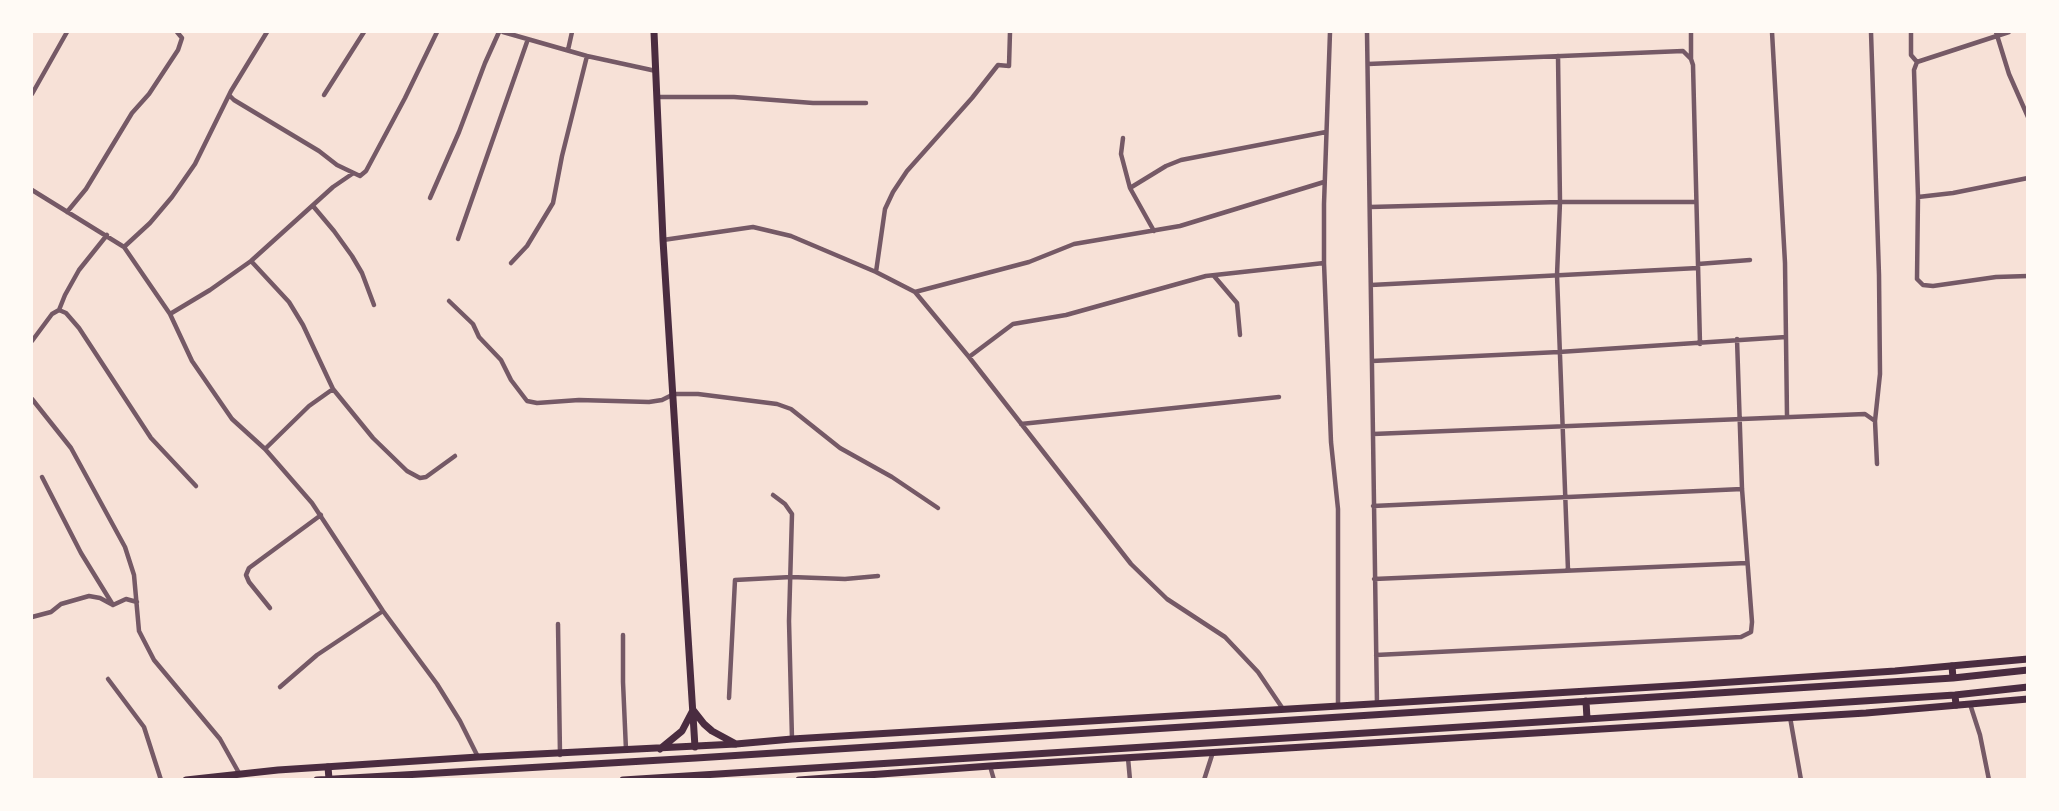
<!DOCTYPE html>
<style>
body{margin:0}
#map{position:relative;width:2059px;height:811px;overflow:hidden;background:#f7e1d7;font-family:"Noto Sans",sans-serif}
canvas{display:block}
.frame{position:absolute;inset:0;border:33px solid #fffaf5;pointer-events:none}
</style>
<div id="map">
<canvas width="2059" height="811"></canvas>
<div class="frame"></div>
</div>
<script>
const ctx = document.querySelector('canvas').getContext('2d');
ctx.lineJoin = 'round';
const poly = rows => new Path2D(rows.map(r => 'M' + r).join(''));
function trace(path, color, width, dash) { ctx.strokeStyle = color; ctx.lineWidth = width; ctx.lineCap = dash ? 'butt' : 'round'; ctx.setLineDash(dash || []); ctx.stroke(path); }
const minor = poly([
 [503,32,587,56,656,71],
 [1330,32,1324,204,1324,263,1331,442,1338,509,1338,706],
 [1367,32,1377,704],
 [1772,32,1785,263,1787,416],
 [1871,32,1879,275,1880,374,1875,421],
 [1911,32,1911,55,1917,62],
 [1996,32,2009,74,2028,117],
 [2009,32,1917,62,1914,70,1918,197,1917,279,1923,285,1933,286,1996,277,2028,276],
 [568,50,572,32],
 [1558,56,1560,202,1557,275,1568,570],
 [1691,59,1691,32],
 [1368,64,1683,51,1691,59,1693,65,1700,344],
 [32,94,67,32],
 [324,95,364,32],
 [230,96,234,100,319,151,337,165,360,176,366,171,405,98,437,32],
 [658,97,734,97,813,103,866,103],
 [1123,138,1121,154,1130,188],
 [32,190,124,247,170,314,192,361,232,419,265,449,312,503,383,611,437,684,460,721,478,757],
 [1918,197,1953,193,2028,178],
 [430,198,459,132,485,63,499,32],
 [313,206,334,231,352,256,362,273,374,305],
 [1370,207,1560,202,1696,202],
 [67,212,86,189,132,113,149,94,178,50,182,38,177,32],
 [1154,231,1130,188,1166,166,1181,160,1326,132],
 [458,239,528,39],
 [663,240,753,227,791,236,876,272,915,292,969,357,1131,564,1167,599,1225,637,1258,672,1283,709],
 [124,247,150,223,172,197,195,164,231,91,267,32],
 [251,261,289,302,303,325,333,389,309,406,265,449],
 [511,263,527,246,553,203,562,156,587,56],
 [1698,264,1750,260],
 [876,272,885,209,893,192,907,171,972,98,998,65,1009,66,1010,32],
 [1214,276,1237,303,1240,335],
 [1371,285,1698,268],
 [915,292,1029,262,1074,244,1180,226,1324,182],
 [449,301,473,324,479,337,501,360,511,380,527,401,537,403,579,400,649,402,662,400,674,394,698,394,777,404,791,409,840,448,892,477,938,508],
 [59,310,65,295,79,270,107,235],
 [170,314,210,290,251,261,333,187,352,174],
 [32,341,52,314,59,310,66,313,79,328,151,438,196,486],
 [969,357,1013,324,1066,315,1206,276,1324,263],
 [1372,361,1559,352,1786,337],
 [333,389,373,438,407,471,420,478,426,477,455,456],
 [32,399,71,448,125,547,134,575,139,631,154,660,220,739,239,773],
 [1021,424,1279,397],
 [1373,434,1865,414,1875,421,1877,464],
 [42,477,81,553,113,605],
 [773,495,785,504,792,514,789,621,792,739],
 [1373,506,1742,489],
 [1374,579,1747,563],
 [270,608,249,582,246,575,249,568,321,515],
 [32,617,51,612,61,604,89,596,100,598,113,605,126,599,137,602],
 [558,624,560,755],
 [623,635,623,682,626,750],
 [1376,655,1741,637,1751,632,1752,622,1742,489,1737,339],
 [108,679,144,727,161,780],
 [280,687,317,655,383,611],
 [729,698,735,580,791,577,845,579,878,576],
 [1970,704,1980,735,1989,780],
 [1790,717,1801,780],
 [1128,758,1130,780],
 [990,766,994,780],
 [1204,780,1213,752]
]);
const primary = poly([
 [654,32,663,240,695,747],
 [660,749,682,731,693,710,704,724,712,731,736,744],
 [186,780,278,770,478,757,736,744,792,739,1687,685,1895,671,2028,659],
 [799,780,990,766,1866,713,2028,699]
]);
const trunk = poly([
 [1952,666,1953,678],
 [1955,695,1956,705],
 [1586,701,1587,719],
 [328,767,329,779],
 [317,780,696,758,1953,678,2028,670],
 [623,780,1587,719,1955,695,2028,687]
]);
trace(minor, '#755966', 4.5);
trace(primary, '#4a2c40', 7);
trace(trunk, '#4a2c40', 7);
</script>
